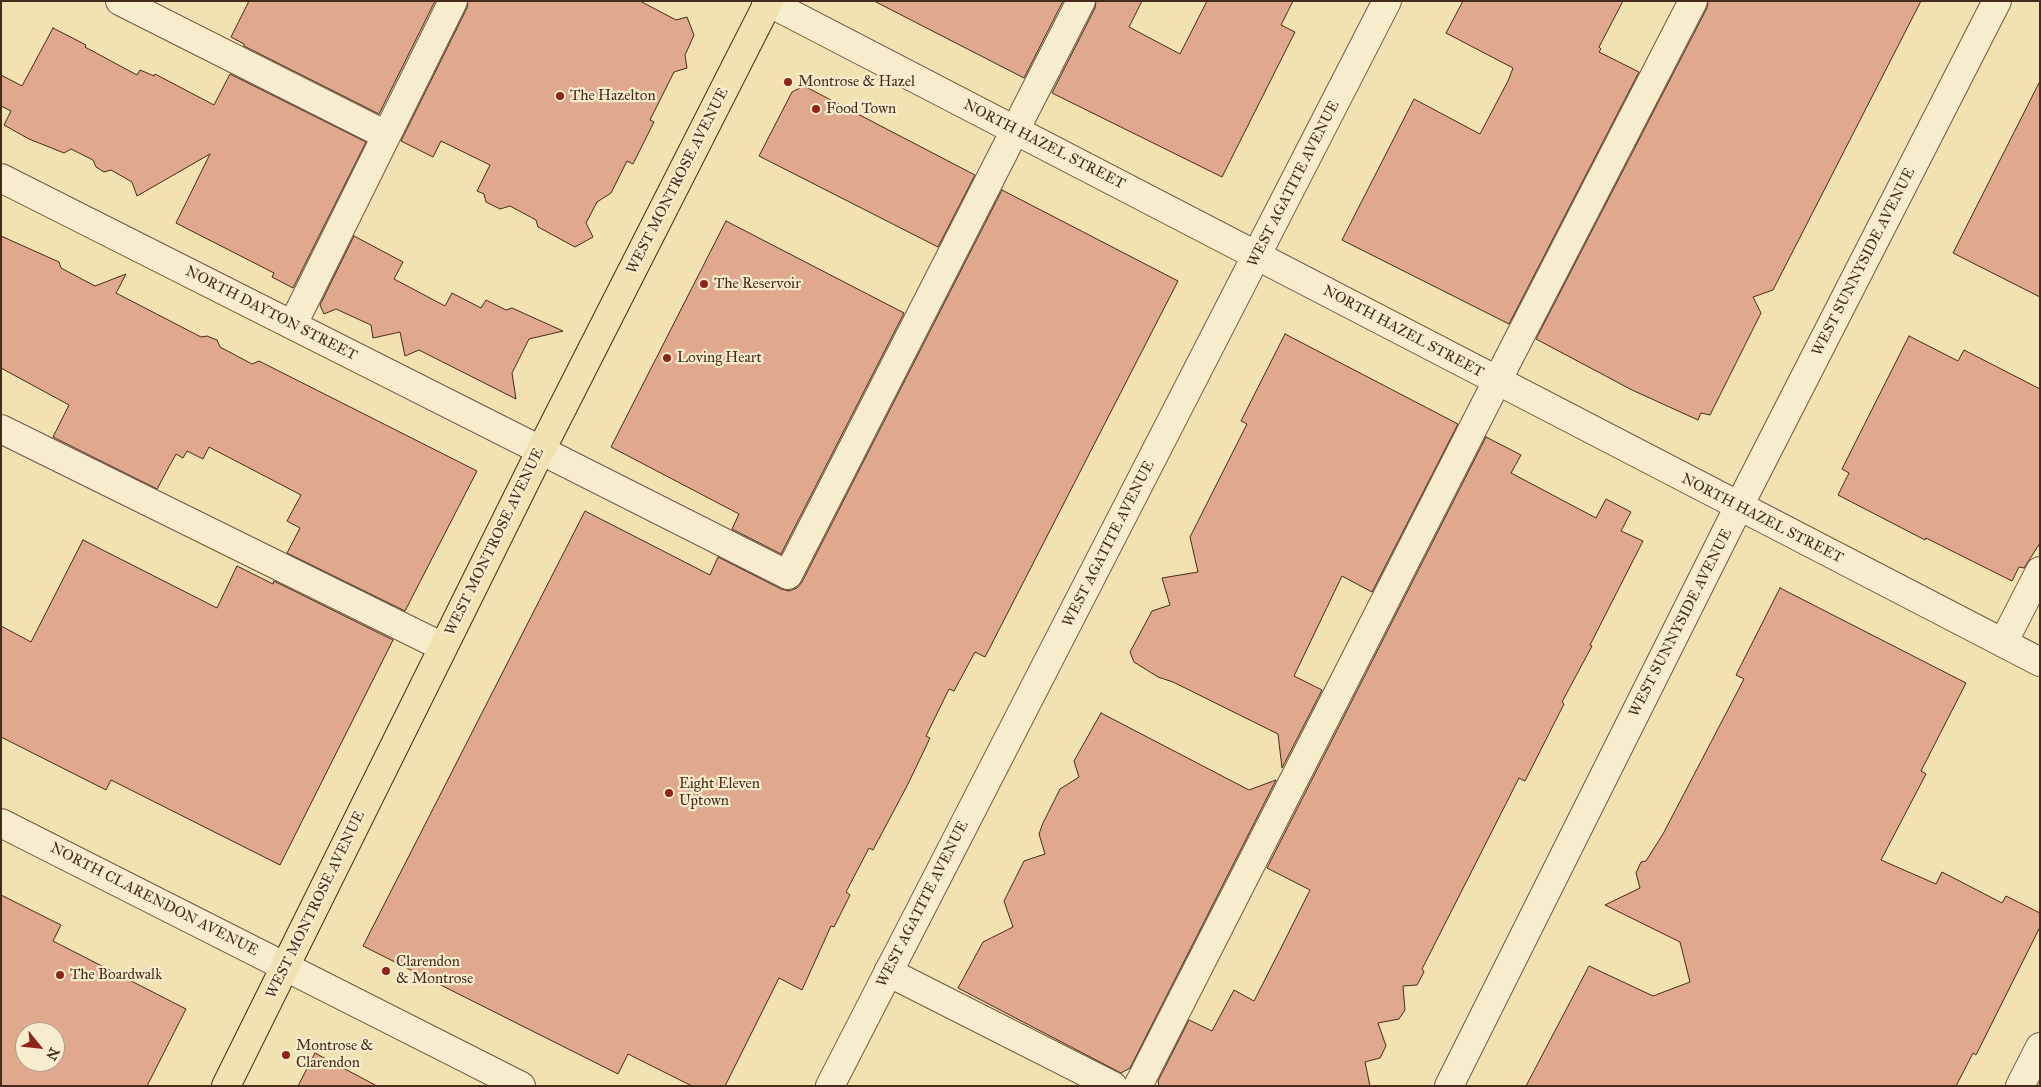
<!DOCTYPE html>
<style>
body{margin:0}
#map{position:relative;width:2041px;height:1087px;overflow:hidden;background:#f2e1b1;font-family:"IM FELL Great Primer",serif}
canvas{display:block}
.frame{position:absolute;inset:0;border:2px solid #452b1a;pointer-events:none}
.north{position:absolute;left:15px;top:1022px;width:50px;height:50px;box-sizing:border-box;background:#f7eccc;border:1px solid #b09f85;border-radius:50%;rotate:118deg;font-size:14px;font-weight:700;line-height:20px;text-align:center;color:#452b1a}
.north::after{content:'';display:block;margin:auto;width:18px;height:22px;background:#8f2418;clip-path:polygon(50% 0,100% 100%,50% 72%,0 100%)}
</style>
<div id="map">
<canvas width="2041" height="1087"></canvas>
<div class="frame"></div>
<div class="north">N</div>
</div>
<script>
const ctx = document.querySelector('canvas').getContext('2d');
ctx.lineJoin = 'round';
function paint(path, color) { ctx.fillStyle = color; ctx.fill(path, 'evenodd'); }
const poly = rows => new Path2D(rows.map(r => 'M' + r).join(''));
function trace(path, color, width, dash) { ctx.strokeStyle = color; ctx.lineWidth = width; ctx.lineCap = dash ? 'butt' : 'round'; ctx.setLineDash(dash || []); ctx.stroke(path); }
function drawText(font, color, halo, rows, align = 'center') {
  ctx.font = font + ' "IM FELL Great Primer",serif'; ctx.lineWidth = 4.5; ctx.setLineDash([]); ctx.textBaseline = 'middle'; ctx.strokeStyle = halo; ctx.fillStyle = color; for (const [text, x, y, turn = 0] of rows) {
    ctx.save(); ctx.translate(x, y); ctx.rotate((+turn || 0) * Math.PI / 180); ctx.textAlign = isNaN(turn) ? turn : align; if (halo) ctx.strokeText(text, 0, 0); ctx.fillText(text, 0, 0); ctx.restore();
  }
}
const building = poly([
 [249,1,435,1,379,114,244,46,244,44,231,37,249,1],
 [468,1,640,1,676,20,687,17,694,35,685,55,687,68,674,72,650,120,654,122,633,164,627,161,611,193,597,202,586,223,593,237,575,247,538,227,536,220,510,206,500,209,486,202,484,194,477,191,490,165,441,141,433,157,401,141,467,8,468,1],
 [874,1,1063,1,1024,78,874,1],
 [1096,1,1142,1,1129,27,1180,54,1207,1,1293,1,1281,25,1295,32,1222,177,1052,93,1095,8,1096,1],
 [1463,1,1623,1,1599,47,1601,49,1599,52,1639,72,1509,324,1342,240,1414,99,1480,134,1508,81,1513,68,1446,33,1463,1],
 [1708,1,1921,1,1773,290,1753,297,1761,313,1710,415,1701,413,1698,420,1632,390,1536,339,1707,8,1708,1],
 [53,28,86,45,85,47,137,75,140,70,154,76,155,74,214,105,230,74,366,142,293,288,272,277,274,273,176,223,210,154,137,196,132,182,111,170,104,172,96,167,93,160,71,149,64,153,29,139,4,125,11,111,1,106,1,75,22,86,53,28],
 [2040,81,2040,297,1953,253,2040,81],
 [804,86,975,175,938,247,759,156,792,92,804,86],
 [1002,190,1178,281,985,657,975,652,954,691,949,689,926,736,930,738,908,784,873,850,869,848,846,892,850,895,834,927,831,926,802,990,779,978,725,1086,692,1086,628,1054,618,1074,363,946,585,511,710,575,718,557,781,589,789,591,797,588,802,582,1002,190],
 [726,221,904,313,781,554,732,529,739,514,611,447,726,221],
 [1,236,59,262,61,268,95,286,126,274,116,293,201,337,207,336,217,340,220,347,252,364,259,361,477,471,405,611,287,553,300,528,287,521,301,495,209,447,203,459,187,451,183,458,176,454,157,489,53,437,69,405,1,368,1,236],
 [354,236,403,262,394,279,445,306,452,293,481,308,486,300,506,310,512,308,563,331,529,339,512,373,516,399,419,350,405,356,400,332,373,338,371,325,336,309,324,314,320,305,354,236],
 [1285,334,1458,424,1372,592,1342,576,1294,676,1322,690,1282,768,1278,734,1173,682,1158,677,1134,662,1130,652,1152,611,1170,605,1162,578,1198,572,1190,537,1247,424,1241,421,1285,334],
 [1909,336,1958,361,1964,350,2040,389,2040,543,2024,568,2019,567,2012,581,1926,538,1925,540,1838,495,1849,473,1842,469,1909,336],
 [1486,437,1521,455,1511,473,1596,518,1606,499,1631,512,1621,531,1643,541,1590,645,1592,646,1562,702,1564,704,1525,781,1519,778,1422,969,1424,972,1417,985,1403,986,1405,1010,1399,1019,1378,1023,1386,1046,1380,1058,1365,1062,1370,1086,1159,1086,1158,1081,1189,1020,1212,1031,1234,990,1254,1001,1280,950,1310,890,1267,868,1486,437],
 [83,540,217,608,237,566,273,584,274,581,393,640,280,865,111,780,106,790,1,737,1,626,31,642,83,540],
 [1780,588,1966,683,1921,771,1926,774,1881,860,1936,884,1942,872,2002,903,2006,896,2040,913,2040,927,1976,1055,1973,1053,1956,1086,1526,1086,1589,966,1653,996,1690,982,1680,942,1605,905,1640,888,1636,873,1641,862,1646,861,1663,834,1744,679,1736,675,1780,588],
 [1101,713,1249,790,1276,780,1130,1068,1121,1073,958,988,983,942,1013,927,1004,901,1024,861,1045,854,1039,834,1043,823,1060,789,1079,777,1074,761,1101,713],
 [1,895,61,925,53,941,186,1009,147,1086,1,1086,1,895],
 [25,1032,55,1032,55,1062,25,1062,25,1032],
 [315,1053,377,1086,298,1086,315,1053]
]);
const minor = poly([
 [120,1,386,135],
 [766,1,2040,662],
 [1,178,788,575,1081,1],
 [293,324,453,1],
 [1,429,443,647],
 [2003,643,2040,571],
 [1,823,521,1086],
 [888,972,1113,1086],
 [830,1086,1387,1],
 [1138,1086,1497,381,1693,1],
 [1449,1086,1739,506,1997,1],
 [2020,1086,2040,1047]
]);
const major = poly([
 [226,1086,541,450,769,1]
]);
const markers = [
 [788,82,5,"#8f2418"],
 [560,96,5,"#8f2418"],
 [816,109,5,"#8f2418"],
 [704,284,5,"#8f2418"],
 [667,358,5,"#8f2418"],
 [669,793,5,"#8f2418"],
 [386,971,5,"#8f2418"],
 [60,975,5,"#8f2418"],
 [286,1055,5,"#8f2418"]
];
const poiNames = [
 ["Montrose & Hazel",798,82],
 ["The Hazelton",570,96],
 ["Food Town",826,109],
 ["The Reservoir",714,284],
 ["Loving Heart",677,358],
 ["Eight Eleven",679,784],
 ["Uptown",679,801],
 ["Clarendon",396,962],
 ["& Montrose",396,979],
 ["The Boardwalk",70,975],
 ["Montrose &",296,1046],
 ["Clarendon",296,1063]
];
const streetNames = [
 ["NORTH HAZEL STREET",1044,145,27],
 ["WEST MONTROSE AVENUE",678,181,-63],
 ["WEST AGATITE AVENUE",1294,184,-63],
 ["WEST SUNNYSIDE AVENUE",1864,262,-63],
 ["NORTH DAYTON STREET",271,314,27],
 ["NORTH HAZEL STREET",1403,332,28],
 ["NORTH HAZEL STREET",1762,519,27],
 ["WEST MONTROSE AVENUE",495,542,-64],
 ["WEST AGATITE AVENUE",1109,544,-63],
 ["WEST SUNNYSIDE AVENUE",1681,623,-63],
 ["NORTH CLARENDON AVENUE",154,900,27],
 ["WEST AGATITE AVENUE",923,904,-63],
 ["WEST MONTROSE AVENUE",316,905,-64]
];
paint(building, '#e0a98d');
trace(building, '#452b1a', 1);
trace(minor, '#705840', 30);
trace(major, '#452b1a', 30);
trace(minor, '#f7eccc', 28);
trace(major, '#f2e1b1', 28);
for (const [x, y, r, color] of markers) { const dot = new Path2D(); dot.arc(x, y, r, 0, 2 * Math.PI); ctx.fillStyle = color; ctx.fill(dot); trace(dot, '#f7eccc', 2); }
drawText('15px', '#452b1a', '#f7eccc', poiNames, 'left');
drawText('15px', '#452b1a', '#f7eccc', streetNames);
</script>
